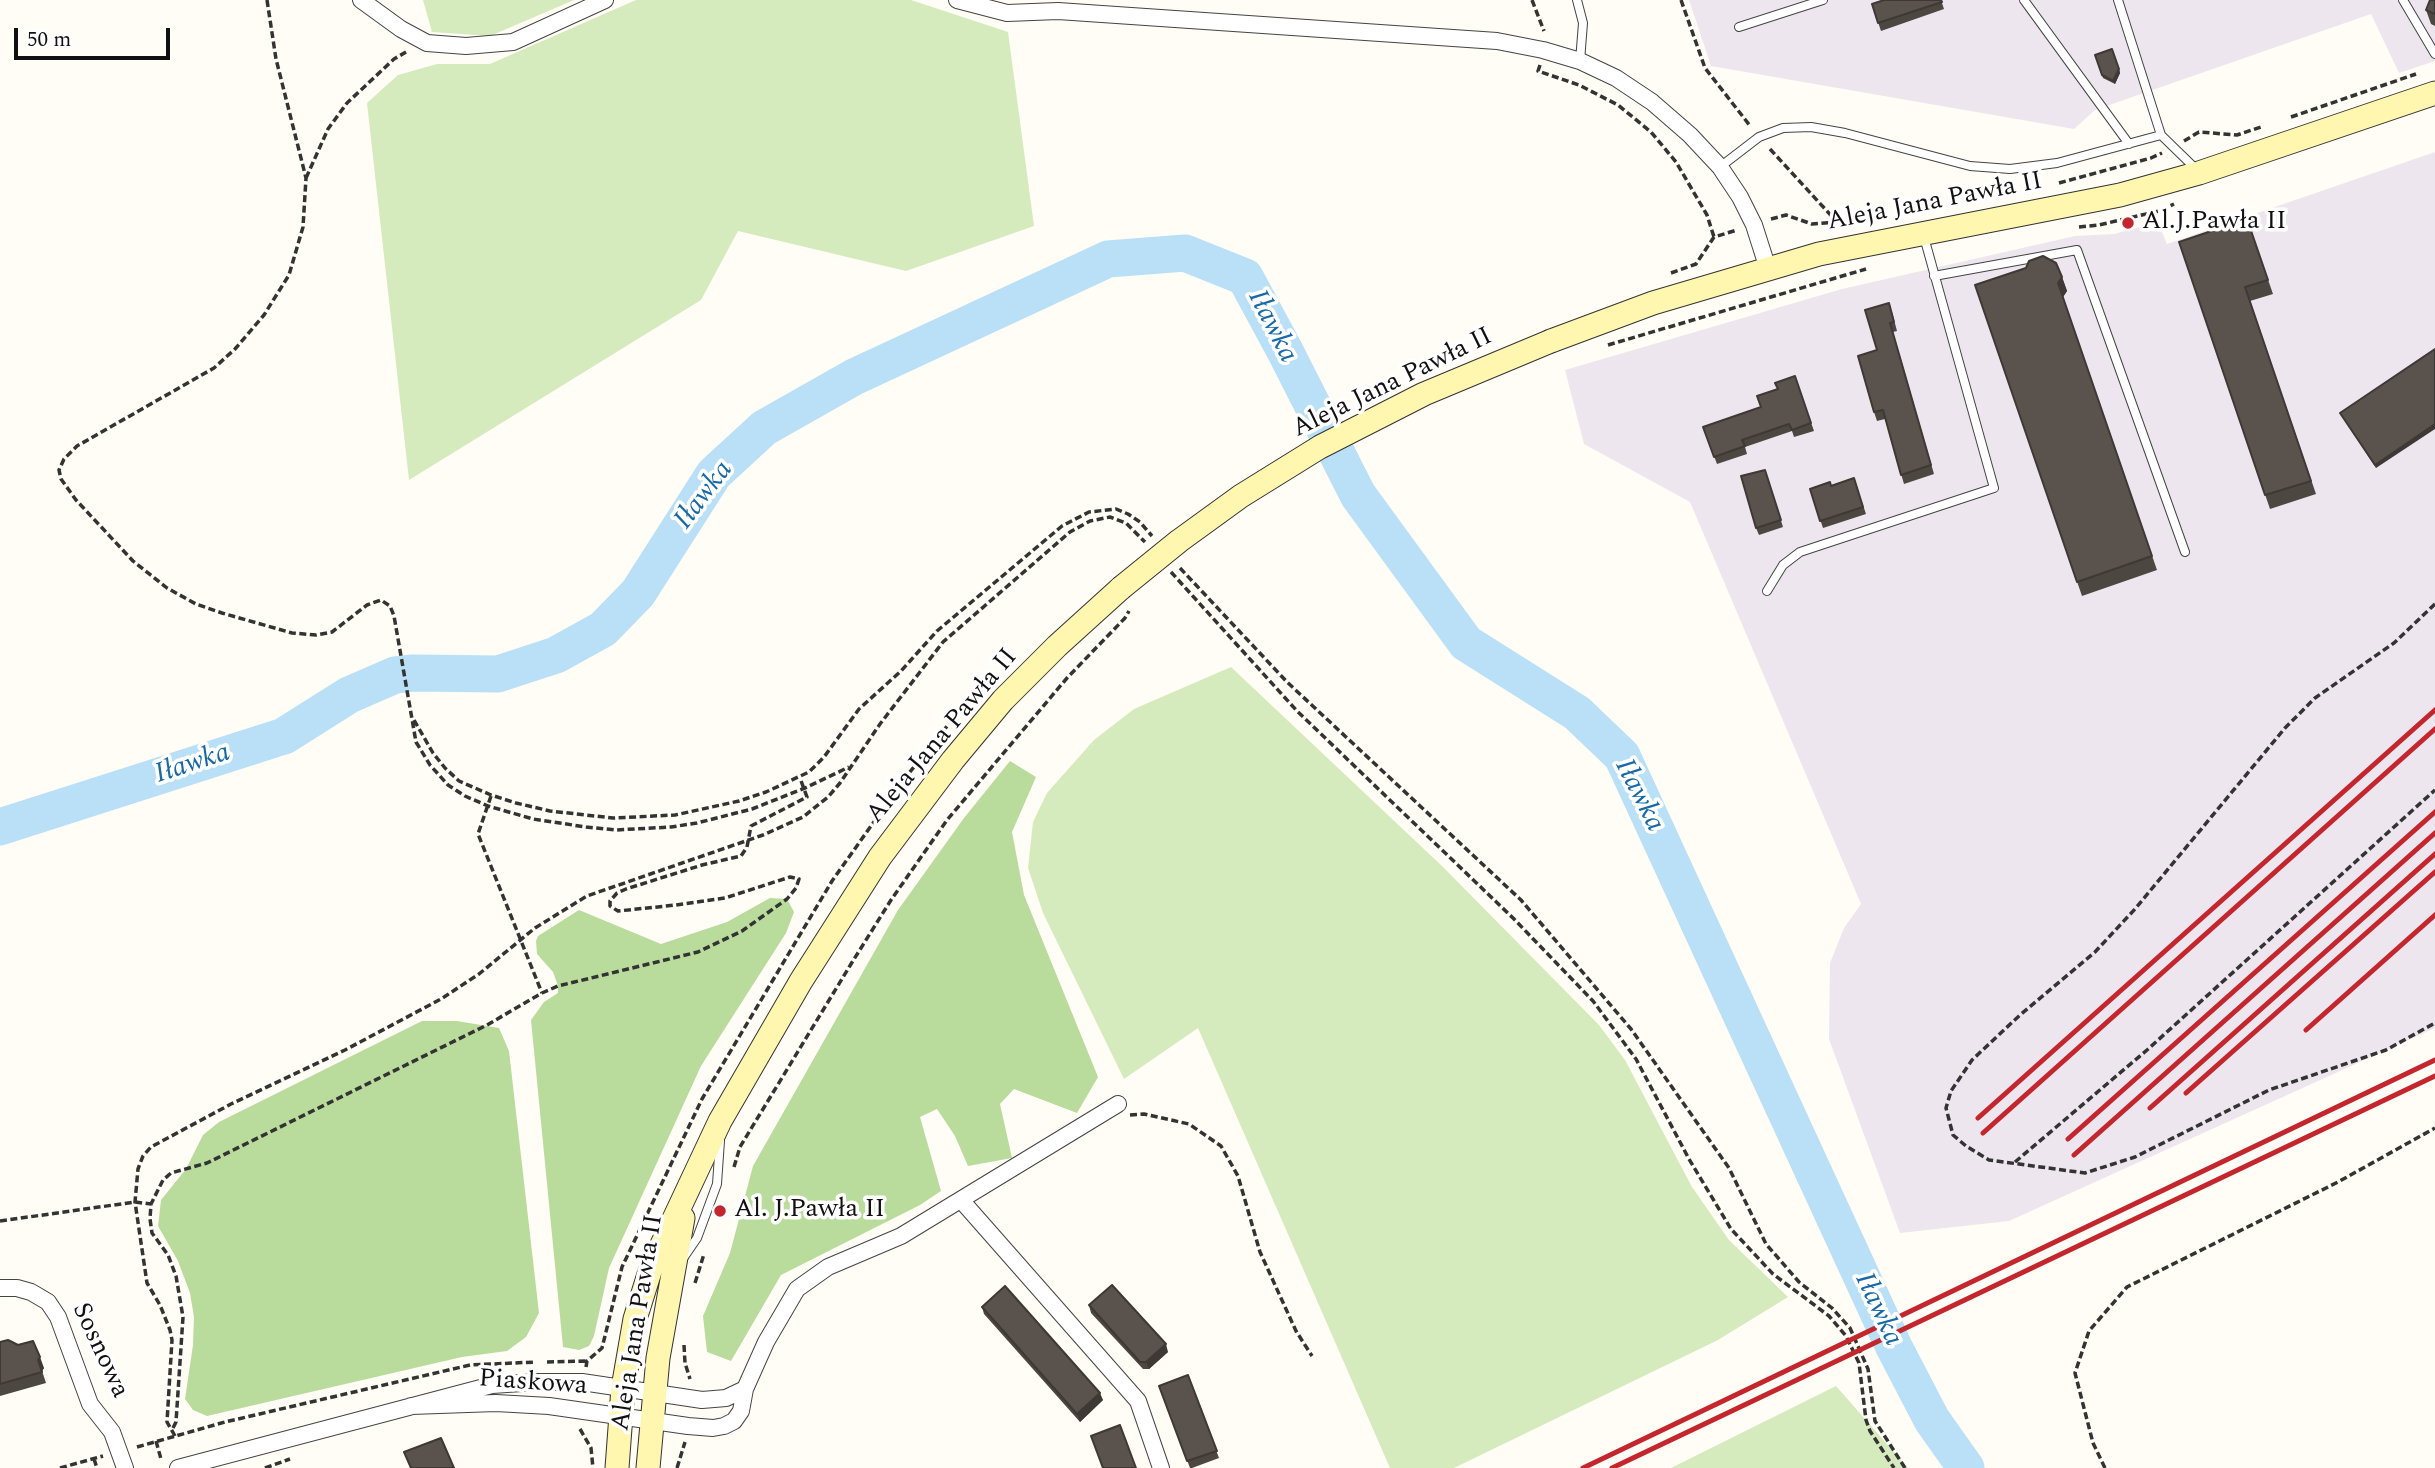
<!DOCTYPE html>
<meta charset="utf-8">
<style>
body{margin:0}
#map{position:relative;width:2435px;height:1468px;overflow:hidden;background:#fffdf5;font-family:Spectral,serif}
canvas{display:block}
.scale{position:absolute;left:14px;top:28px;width:156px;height:32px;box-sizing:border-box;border:4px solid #111;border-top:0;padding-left:9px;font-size:21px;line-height:24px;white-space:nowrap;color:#111;-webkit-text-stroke:5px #fff;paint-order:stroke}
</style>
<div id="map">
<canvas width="2435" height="1468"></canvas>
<div class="scale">50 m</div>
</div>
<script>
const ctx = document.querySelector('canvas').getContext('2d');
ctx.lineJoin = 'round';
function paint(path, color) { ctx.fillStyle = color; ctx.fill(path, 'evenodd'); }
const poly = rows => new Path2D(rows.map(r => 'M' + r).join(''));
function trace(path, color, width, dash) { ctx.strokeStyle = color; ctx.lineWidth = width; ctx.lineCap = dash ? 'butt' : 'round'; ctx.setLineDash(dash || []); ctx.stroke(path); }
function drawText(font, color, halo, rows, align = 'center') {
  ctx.font = font + ' Spectral,serif'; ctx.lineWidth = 7; ctx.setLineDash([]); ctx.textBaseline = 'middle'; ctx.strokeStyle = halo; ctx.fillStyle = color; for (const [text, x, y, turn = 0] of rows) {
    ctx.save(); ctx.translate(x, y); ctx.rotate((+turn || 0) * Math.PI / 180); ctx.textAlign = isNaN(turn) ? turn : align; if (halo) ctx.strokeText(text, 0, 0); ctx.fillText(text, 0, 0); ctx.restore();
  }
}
const industrial = poly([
 [1689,0,2435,0,2435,61,2399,73,2371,14,2095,110,2074,129,1711,66],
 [2435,152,2435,1028,2009,1221,1900,1233,1829,1039,1830,963,1844,928,1861,904,1690,502,1584,444,1565,370,1842,289,2075,236,2114,234,2158,222,2167,244]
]);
const green = poly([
 [423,0,574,0,490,36,432,32],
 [636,0,911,0,1008,32,1034,226,906,271,738,231,701,300,409,480,367,103,398,75,437,64,490,64],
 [1231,667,1443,867,1599,1025,1625,1060,1692,1187,1729,1240,1788,1297,1718,1340,1454,1468,1390,1468,1198,1028,1124,1079,1043,913,1028,868,1033,822,1047,793,1094,740,1134,709],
 [1836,1386,1908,1468,1671,1468]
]);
const forest = poly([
 [1010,761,1036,777,1012,832,1024,895,1098,1077,1077,1113,1014,1089,1000,1104,1012,1158,968,1166,955,1136,937,1109,920,1117,941,1191,920,1205,781,1275,731,1361,707,1352,703,1316,730,1253,753,1166,898,910,964,818],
 [770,898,787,899,794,912,786,933,701,1066,609,1268,594,1336,589,1346,579,1350,563,1347,531,1020,544,1002,558,993,558,986,553,972,537,954,536,941,538,936,579,910,661,944,727,922],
 [422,1021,457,1021,499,1028,509,1051,539,1313,526,1337,507,1351,462,1357,207,1416,193,1410,185,1399,193,1345,194,1317,190,1293,178,1261,158,1226,161,1200,186,1169,203,1135,219,1122]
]);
const river = poly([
 [0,827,284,736,349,695,395,675,413,673,498,674,556,655,603,629,638,593,714,474,764,428,854,377,1108,259,1185,253,1245,277,1285,351,1358,495,1466,643,1577,713,1622,756,1894,1347,1932,1420,1966,1468]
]);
const path = poly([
 [267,0,276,59,306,178,303,227,289,275,264,315,235,349,214,368,77,446,64,459,59,470,61,479,76,500,133,561,167,588,196,604,222,613,292,633,316,635,332,632,367,605,381,600,390,606,394,616,416,742,430,765,448,785,465,796,488,806,533,819,586,827,616,830,671,827,697,823,752,809,805,788,849,767],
 [1532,0,1544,31],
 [1681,0,1705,68,1751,127],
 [1540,65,1538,71,1579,85,1618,105,1651,132,1676,162,1707,215,1714,237],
 [2291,117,2416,74],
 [2184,141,2199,132,2237,135,2261,127],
 [1770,149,1837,222],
 [306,178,328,129,347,103,394,59,406,52],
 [2059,183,2151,158,2162,153],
 [1771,219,1786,215,1812,224,1873,219],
 [2079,227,2099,225,2159,211,2174,204],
 [1671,273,1696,264,1714,237,1737,230],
 [1608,345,1866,269],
 [1180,568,1287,682,1521,900,1631,1029,1729,1168,1766,1244,1799,1282,1832,1308,1850,1328,1868,1369,1875,1421,1905,1468],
 [1171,572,1297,711,1513,918,1593,1001,1636,1059,1689,1159,1731,1229,1773,1274,1829,1316,1846,1336,1859,1363,1866,1420,1870,1431,1894,1468],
 [2435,604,2394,643,2315,698,2285,728,2135,909,2095,952,2020,1015,1972,1060,1951,1091,1946,1108,1953,1135,1966,1146,1989,1160,2085,1173,2135,1157,2269,1090,2386,1050,2435,1023],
 [414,720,433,753,445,768,459,781,491,795,516,803,550,811,613,818,675,815,739,801,766,792,809,772,824,757,859,709,901,671,937,631,1062,526,1089,512,1116,509,1128,514,1140,522,1152,536],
 [491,796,478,834,542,993],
 [1130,1115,1144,1114,1189,1124,1221,1146,1238,1176,1260,1252,1296,1331,1312,1356],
 [2015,1162,2147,1050,2435,790],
 [734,1167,740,1147,851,964,891,900,947,820,1067,678,1125,618,1129,611],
 [0,1221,135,1202,151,1204],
 [695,1283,704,1254],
 [684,1345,685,1363,690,1379],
 [547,1362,587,1361],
 [586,1367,587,1361,602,1348,622,1267,702,1099,832,881,905,778,961,709,980,691],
 [173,1428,176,1422,183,1317,176,1276,168,1255,152,1233,150,1219,151,1204,163,1180,171,1173,207,1163,487,1025,542,993,558,986,698,952,742,931,787,899,796,888,799,879,790,877,725,898,676,905,618,911,610,906,610,901,617,893,626,889,702,865,741,856,747,847,751,826,807,797,800,778],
 [580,1429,591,1448,593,1468],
 [175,1436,167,1422,172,1340,170,1330,160,1305,147,1283,135,1202,138,1169,143,1156,151,1147,231,1104,345,1050,441,999,479,974,535,928,587,896,763,835,803,817,828,797,840,783,880,724,943,642,1070,532,1090,521,1110,517,1126,523,1145,542],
 [156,1441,161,1459],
 [137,1447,225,1422,470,1365,536,1362],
 [94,1459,97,1468],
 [60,1468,103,1456],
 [265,1468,290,1459],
 [677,1468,685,1442],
 [2105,1468,2093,1443,2075,1373,2089,1331,2127,1287,2338,1182,2435,1128]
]);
const service = poly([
 [1577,0,1583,23,1580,61],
 [2024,0,2129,144],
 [2118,0,2161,135,2198,171],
 [2403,0,2435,54],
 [1739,27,1823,0],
 [1720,167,1759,137,1783,128,1811,127,1845,133,1970,166,2010,169,2057,163,2161,135],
 [1934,276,2077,250,2185,552],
 [1767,591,1783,565,1800,552,1994,488,1924,237],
 [684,1257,697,1238,717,1184,720,1141]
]);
const minor = poly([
 [361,0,401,29,427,43,466,46,513,42,605,0],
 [957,0,1007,13,1058,11,1497,41,1543,50,1580,61,1616,78,1652,102,1690,135,1720,167,1740,197,1754,225,1768,269],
 [961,1200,1138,1401,1161,1468],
 [0,1288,17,1288,31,1292,48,1302,58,1317,90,1404,112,1432,125,1468],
 [411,1406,496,1403,549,1406,688,1426,713,1428,724,1426,734,1421,741,1411,745,1389,766,1342,797,1289,828,1267,901,1236,1118,1104],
 [178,1468,492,1385,537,1382,582,1382,702,1400,726,1398,745,1389]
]);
const secondary = poly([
 [1551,341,1653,303,1819,254,2120,195,2199,173,2435,93],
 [617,1468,623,1388,635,1319,651,1268,720,1121,801,981,880,857,953,760,1003,700,1057,646,1121,588],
 [648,1468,658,1358,683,1218]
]);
const rail = poly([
 [2306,1030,2435,915],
 [2186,1093,2435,872],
 [2150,1108,2435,854],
 [1978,1118,2435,710],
 [1983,1133,2435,729],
 [2068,1139,2435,812],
 [2074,1155,2435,833],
 [1583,1468,2435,1060],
 [1612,1468,2435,1076]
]);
const secondaryBridge = poly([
 [1121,588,1179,541,1241,496,1320,447,1424,394,1551,341]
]);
const wall = poly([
 [1941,0,1944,9,1881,31,1872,4],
 [2435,0,2435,26,2431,24,2426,10,2430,1],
 [2112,49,2120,73,2115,84,2103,78,2102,75],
 [2247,219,2273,294,2250,301,2316,494,2270,509,2179,242],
 [2062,277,2067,291,2063,297,2157,570,2082,596,1975,285],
 [1892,312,1897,331,1893,332,1934,474,1904,484,1885,419,1877,421,1874,412,1877,350],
 [2435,349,2376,468,2340,413],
 [1795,376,1814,431,1794,437,1792,431,1745,447,1747,454,1717,464,1703,427,1761,407,1778,389],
 [1765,470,1783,527,1759,535,1756,528],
 [1854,478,1866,514,1823,528,1810,489,1831,486],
 [1089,1305,1168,1352,1149,1369,1143,1369,1091,1313],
 [982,1307,1103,1400,1080,1422,984,1314],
 [0,1342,44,1368,42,1371,46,1383,0,1396],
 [1188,1375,1219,1458,1192,1468,1190,1468,1159,1386]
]);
const shadedWall = poly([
 [2119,69,2120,73,2115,84,2113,81],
 [2062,277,2067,291,2063,297,2157,570,2058,283],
 [2435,424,2435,429,2376,468,2375,465],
 [1166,1344,1168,1352,1149,1369,1146,1362],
 [40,1357,44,1368,42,1371,46,1383,38,1360],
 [1100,1393,1103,1400,1080,1422,1077,1414]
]);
const building = poly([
 [1884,0,1941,0,1942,2,1878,23,1872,4,1884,0],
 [2430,0,2435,0,2435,14,2426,10,2430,0],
 [2112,49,2119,69,2113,81,2102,75,2095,55,2112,49],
 [2247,219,2268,280,2245,287,2311,481,2265,495,2179,242,2247,219],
 [2043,256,2056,263,2062,277,2058,283,2152,556,2077,582,1975,285,2026,268,2029,261,2043,256],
 [1889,303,1894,322,1890,323,1931,465,1901,475,1883,410,1874,412,1858,356,1877,350,1865,310,1889,303],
 [2435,349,2435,424,2375,465,2340,413,2435,349],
 [1795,376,1811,423,1792,430,1789,424,1742,440,1745,446,1714,457,1703,427,1761,407,1757,396,1778,389,1775,383,1795,376],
 [1765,470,1781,520,1756,528,1741,476,1765,470],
 [1854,478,1863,507,1820,521,1810,489,1830,482,1831,486,1854,478],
 [1112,1285,1166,1344,1146,1362,1140,1362,1089,1305,1112,1285],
 [1005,1286,1100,1393,1077,1414,982,1307,1005,1286],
 [8,1340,18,1345,33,1341,40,1357,38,1360,42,1372,0,1384,0,1342,8,1340],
 [1188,1375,1217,1451,1187,1461,1159,1386,1188,1375],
 [1120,1425,1136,1468,1103,1468,1091,1436,1120,1425],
 [441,1438,454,1468,411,1468,404,1452,441,1438]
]);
const markers = [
 [2128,223,7,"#c4262e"],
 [720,1211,7,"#c4262e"]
];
const streetNames = [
 ["Aleja Jana Pawła II",1935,203,-11],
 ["Aleja Jana Pawła II",1393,384,-26],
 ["Aleja Jana Pawła II",943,737,-50],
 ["Aleja Jana Pawła II",639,1323,-81],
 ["Sosnowa",99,1351,65],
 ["Piaskowa",533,1384,4]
];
const poiNames = [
 ["Al.J.Pawła II",2142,223],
 ["Al. J.Pawła II",734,1211]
];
const waterNames = [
 ["Iławka",1271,327,63],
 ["Iławka",705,496,-53],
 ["Iławka",193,765,-18],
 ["Iławka",1638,796,63],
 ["Iławka",1877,1310,65]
];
paint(industrial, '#eee6ef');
paint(green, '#d5ebbd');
paint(forest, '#b9dc9c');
trace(river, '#b9e0f7', 37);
trace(service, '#444', 10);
trace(minor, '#444', 18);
trace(secondary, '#333', 25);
trace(path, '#333', 3.5, [7, 3.5]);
trace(service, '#fff', 8);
trace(minor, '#fff', 16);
trace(secondary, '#fff6b0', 23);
trace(rail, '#c4262e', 5);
trace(secondaryBridge, '#333', 25, []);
trace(secondaryBridge, '#fff6b0', 23);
paint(wall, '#4d4742');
paint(shadedWall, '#3f3936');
paint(building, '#5a524d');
trace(building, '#3f3936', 2);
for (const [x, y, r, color] of markers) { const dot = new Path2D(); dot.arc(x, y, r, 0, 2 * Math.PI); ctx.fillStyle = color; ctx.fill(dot); trace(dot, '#fff', 2.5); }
drawText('26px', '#111', '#fff', streetNames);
drawText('26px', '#111', '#fff', poiNames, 'left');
drawText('italic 28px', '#1768a6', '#fff', waterNames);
</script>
